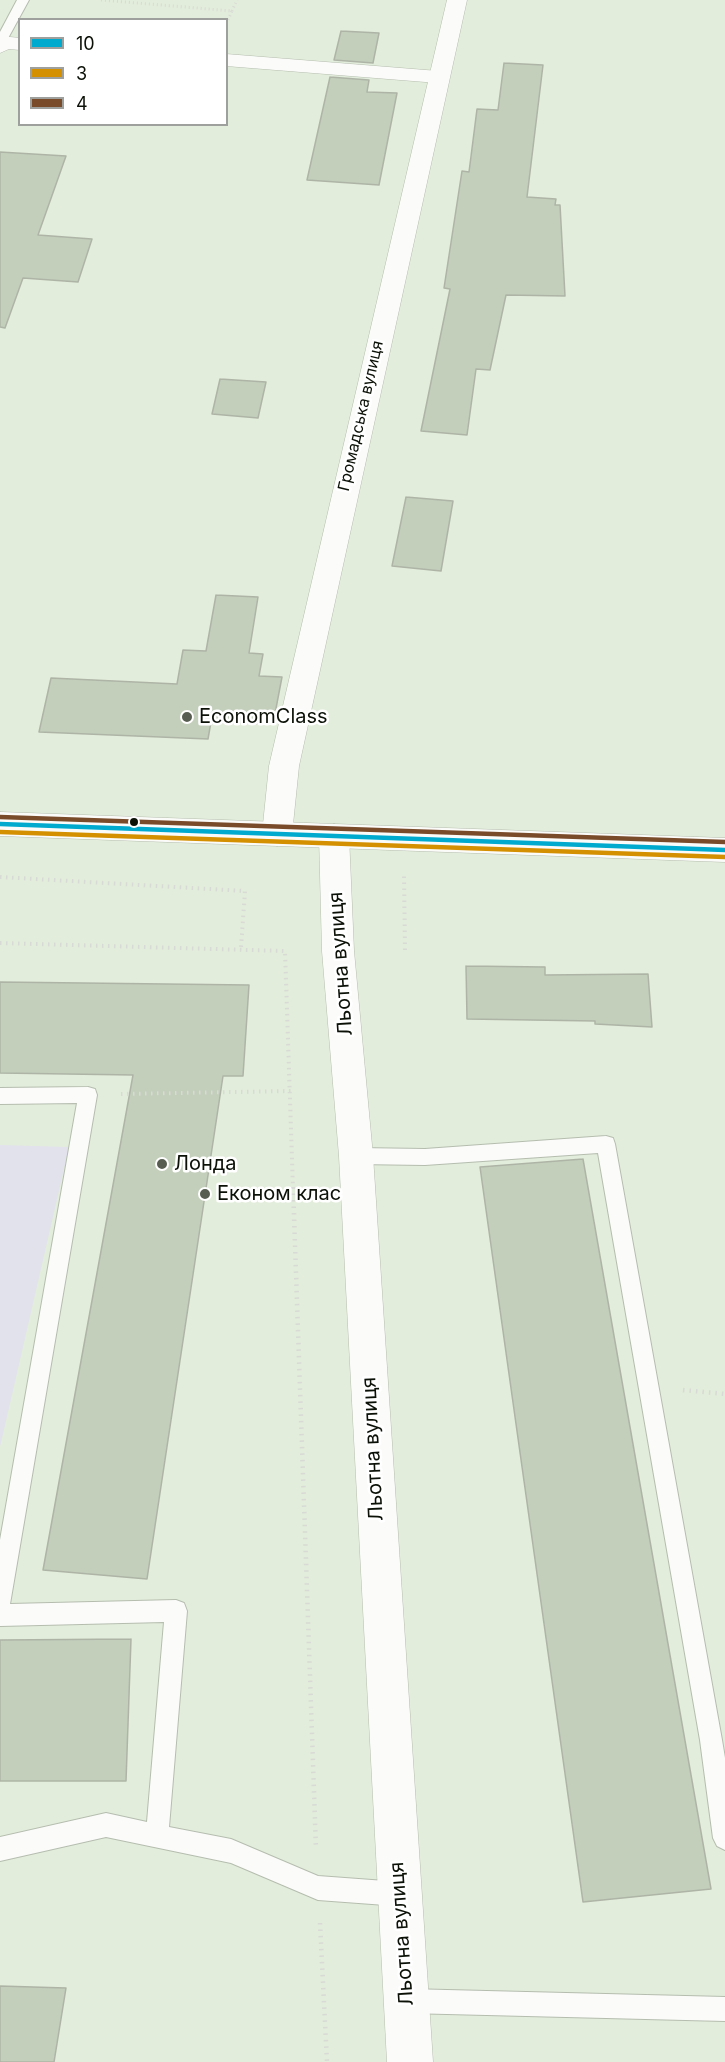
<!DOCTYPE html>
<meta charset="utf-8">
<style>
body{margin:0}
#map{position:relative;width:725px;height:2062px;overflow:hidden;background:#e3eddb;font-family:Inter,sans-serif}
canvas{display:block}
.legend{position:absolute;left:18px;top:18px;width:210px;height:108px;box-sizing:border-box;background:#fff;border:2px solid #9da09c;margin:0;padding:8px 10px;list-style:none;font-size:18px;color:#0b1107}
.legend li{display:flex;align-items:center;gap:12px;height:30px}
.legend b{width:30px;border:2px solid #9da09c}
</style>
<div id="map">
<canvas width="725" height="2062"></canvas>
<ul class="legend">
<li><b style="height:8px;background:#00a9ce"></b>10</li>
<li><b style="height:8px;background:#d49001"></b>3</li>
<li><b style="height:8px;background:#7a4b2a"></b>4</li>
</ul>
</div>
<script>
const ctx = document.querySelector('canvas').getContext('2d');
ctx.lineJoin = 'round';
function paint(path, color) { ctx.fillStyle = color; ctx.fill(path, 'evenodd'); }
const poly = rows => new Path2D(rows.map(r => 'M' + r).join(''));
function trace(path, color, width, dash) { ctx.strokeStyle = color; ctx.lineWidth = width; ctx.lineCap = dash ? 'butt' : 'round'; ctx.setLineDash(dash || []); ctx.stroke(path); }
function drawText(font, color, halo, rows, align = 'center') {
  ctx.font = font + ' Inter,sans-serif'; ctx.lineWidth = 5; ctx.setLineDash([]); ctx.textBaseline = 'middle'; ctx.strokeStyle = halo; ctx.fillStyle = color; for (const [text, x, y, turn = 0] of rows) {
    ctx.save(); ctx.translate(x, y); ctx.rotate((+turn || 0) * Math.PI / 180); ctx.textAlign = isNaN(turn) ? turn : align; if (halo) ctx.strokeText(text, 0, 0); ctx.fillText(text, 0, 0); ctx.restore();
  }
}
const green = poly([
 [0,1145,69,1147,0,1447]
]);
const building = poly([
 [341,31,379,33,373,63,334,60,341,31],
 [504,63,543,65,527,197,556,199,555,205,560,205,565,296,506,295,490,370,476,369,467,435,421,431,450,289,444,288,462,171,469,172,477,109,498,110,504,63],
 [330,77,369,80,367,92,397,93,379,185,307,180,330,77],
 [0,152,66,156,38,235,92,239,78,282,23,278,5,328,0,327,0,152],
 [220,379,266,382,258,418,212,414,220,379],
 [406,497,453,501,441,571,392,566,406,497],
 [216,595,258,597,249,653,263,654,259,676,282,677,273,724,211,722,208,739,39,732,51,678,177,684,183,650,206,651,216,595],
 [466,966,545,967,545,975,648,974,652,1027,595,1024,595,1021,467,1019,466,966],
 [0,982,249,985,243,1076,223,1076,147,1579,43,1570,133,1075,0,1073,0,982],
 [583,1159,711,1889,583,1902,480,1167,583,1159],
 [131,1639,126,1781,0,1781,0,1640,131,1639],
 [0,1986,66,1988,54,2062,0,2062,0,1986]
]);
const pathFar2 = poly([
 [101,0,232,11,226,24],
 [232,11,237,0]
]);
const pathFar1 = poly([
 [0,877,245,891,241,948],
 [0,943,285,951,293,1189],
 [405,950,404,876,406,877],
 [121,1094,291,1091]
]);
const path = poly([
 [293,1187,316,1849],
 [683,1390,725,1394],
 [320,1923,327,2062]
]);
const lane = poly([
 [17,0,29,0,6,42,0,45,0,32,17,0],
 [88,1087,95,1089,97,1095,10,1604,176,1600,184,1603,187,1611,169,1827,231,1839,318,1876,399,1882,407,1886,411,1894,407,1902,399,1906,318,1900,231,1863,106,1837,0,1861,0,1837,106,1813,147,1822,164,1622,0,1626,0,1540,77,1103,0,1104,0,1088,88,1087],
 [606,1136,613,1138,615,1144,722,1740,725,1758,725,1850,717,1846,713,1838,700,1740,598,1153,425,1165,356,1164,349,1162,347,1156,349,1150,356,1148,425,1149,606,1136],
 [407,1989,725,1997,725,2021,407,2013,398,2010,395,2001,398,1992,407,1989]
]);
const street = poly([
 [0,36,20,38,20,50,9,49,0,53,0,36],
 [226,54,438,71,446,72,449,77,446,82,438,83,226,66,226,54]
]);
const secondary = poly([
 [447,0,467,0,299,766,292,834,288,842,277,846,266,842,262,834,269,766,447,0],
 [334,824,345,828,349,836,354,951,373,1156,433,2062,387,2062,339,1156,322,951,319,836,323,828,334,824]
]);
const primary = poly([
 [0,812,725,838,725,862,0,836,0,812]
]);
const bus1 = poly([
 [0,824,725,850]
]);
const bus2 = poly([
 [0,832,725,857]
]);
const bus3 = poly([
 [0,817,725,842]
]);
const markers = [
 [187,717,6,"#575e51"],
 [134,822,5,"#0b1107"],
 [162,1164,6,"#575e51"],
 [205,1194,6,"#575e51"]
];
const farStreetnames = [
 ["Громадська вулиця",361,416,-77]
];
const poiNames = [
 ["EconomClass",199,717],
 ["Лонда",174,1164],
 ["Економ клас",217,1194]
];
const streetNames = [
 ["Льотна вулиця",341,964,-94],
 ["Льотна вулиця",373,1449,-93],
 ["Льотна вулиця",402,1934,-94]
];
paint(green, '#e2e2ec');
paint(building, '#c3cebb');
trace(building, '#aeb5a7', 1.5);
trace(lane, '#b5bdaf', 2);
trace(street, '#b5bdaf', 1);
trace(secondary, '#b5bdaf', 1);
trace(primary, '#b5bdaf', 1);
trace(pathFar2, '#d7dad5', 3, [1, 3]);
trace(pathFar1, '#d7dad5', 4, [1.5, 4.5]);
trace(path, '#d7dad5', 4.5, [1.5, 5]);
paint(lane, '#fbfcfa');
paint(street, '#fbfcfa');
paint(secondary, '#fbfcfa');
paint(primary, '#fbfcfa');
trace(bus1, '#00a9ce', 4.5);
trace(bus2, '#d49001', 4.5);
trace(bus3, '#7a4b2a', 4.5);
for (const [x, y, r, color] of markers) { const dot = new Path2D(); dot.arc(x, y, r, 0, 2 * Math.PI); ctx.fillStyle = color; ctx.fill(dot); trace(dot, '#fff', 2); }
drawText('16px', '#0b1107', '#fff', farStreetnames);
drawText('20px', '#0b1107', '#fff', poiNames, 'left');
drawText('20px', '#0b1107', '#fff', streetNames);
</script>
